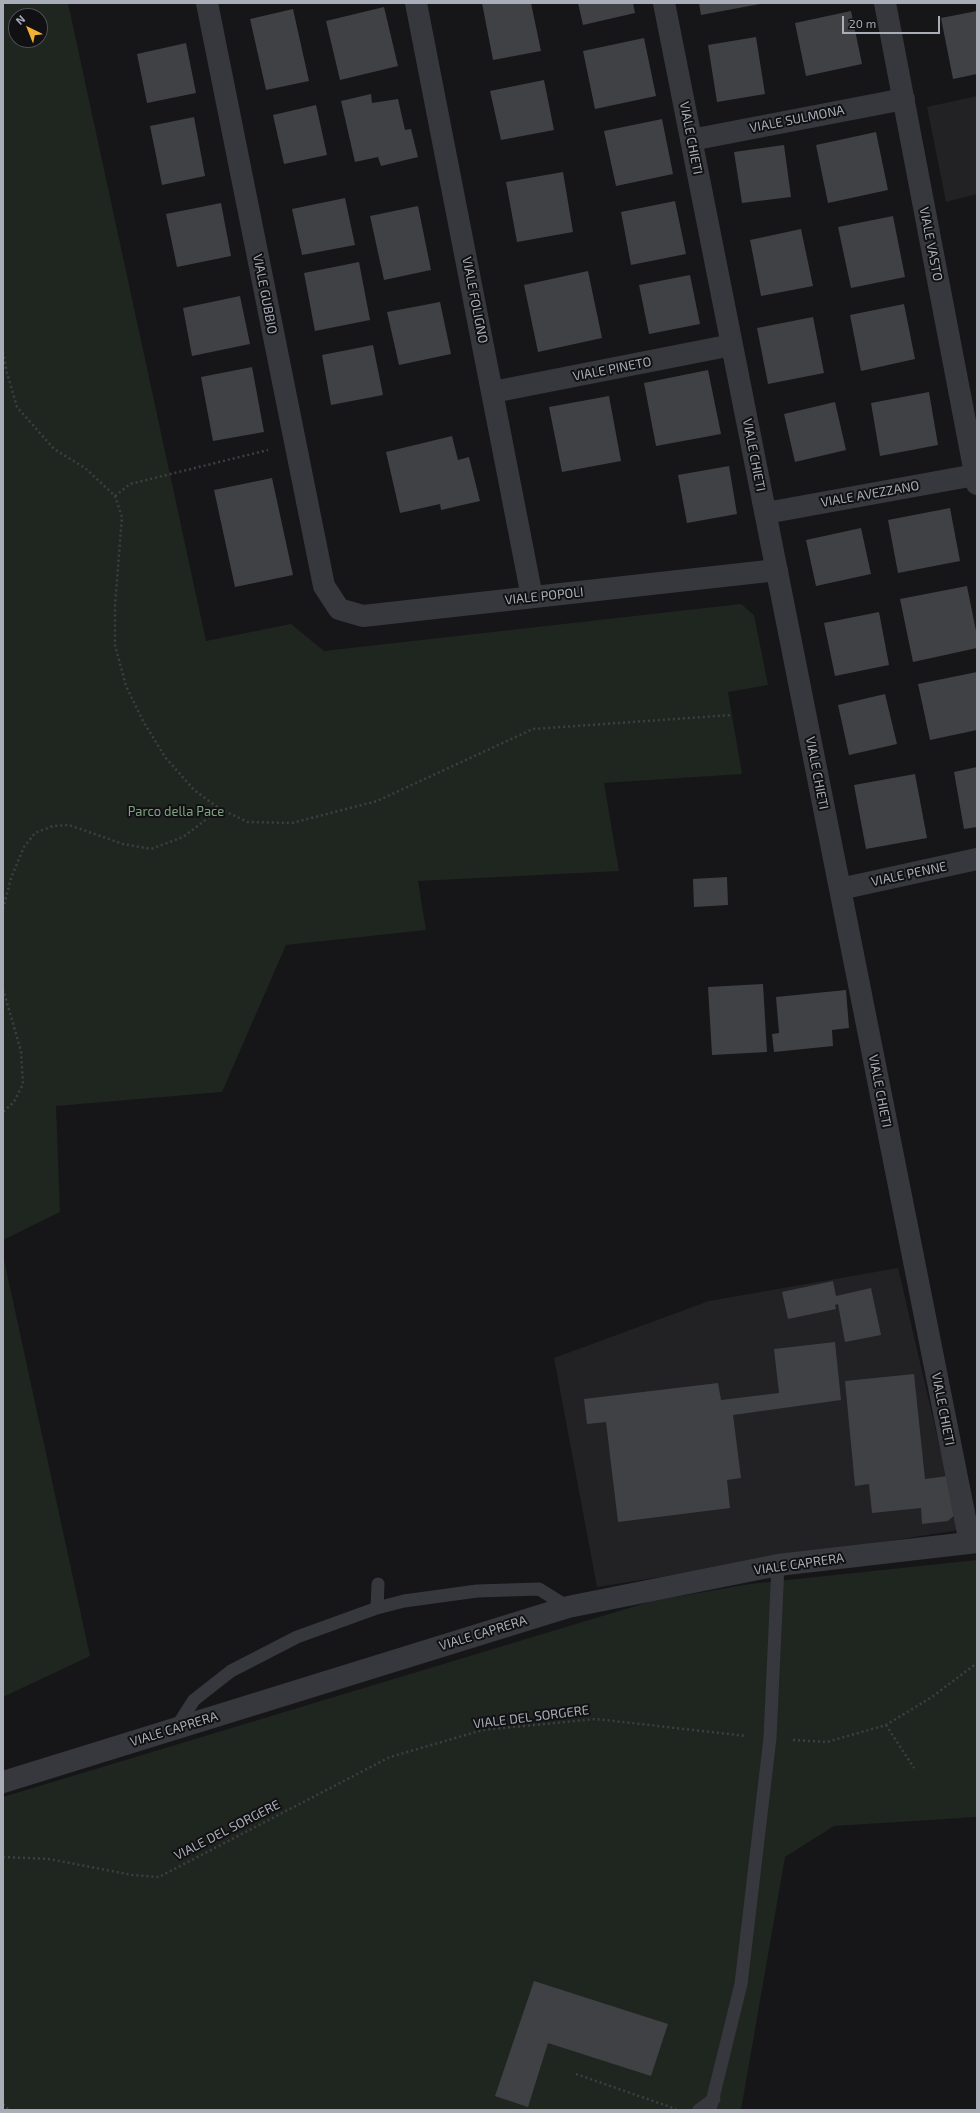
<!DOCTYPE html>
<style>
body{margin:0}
#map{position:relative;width:980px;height:2113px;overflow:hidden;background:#161618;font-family:"Exo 2",sans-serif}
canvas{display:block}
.frame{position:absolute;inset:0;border:4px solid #a8adb8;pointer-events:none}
.north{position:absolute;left:8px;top:8px;width:40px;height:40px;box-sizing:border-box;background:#111113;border:1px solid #4d4f55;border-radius:50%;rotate:317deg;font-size:11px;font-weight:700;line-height:16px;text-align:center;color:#a8adb8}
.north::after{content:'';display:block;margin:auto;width:14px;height:18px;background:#f2b134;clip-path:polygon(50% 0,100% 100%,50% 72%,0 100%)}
.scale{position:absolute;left:842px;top:16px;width:98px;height:18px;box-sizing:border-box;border:2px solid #a8adb8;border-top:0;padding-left:5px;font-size:12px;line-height:14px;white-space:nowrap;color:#a8adb8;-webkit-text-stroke:3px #111113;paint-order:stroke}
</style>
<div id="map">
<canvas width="980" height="2113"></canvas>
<div class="frame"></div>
<div class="north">N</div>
<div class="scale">20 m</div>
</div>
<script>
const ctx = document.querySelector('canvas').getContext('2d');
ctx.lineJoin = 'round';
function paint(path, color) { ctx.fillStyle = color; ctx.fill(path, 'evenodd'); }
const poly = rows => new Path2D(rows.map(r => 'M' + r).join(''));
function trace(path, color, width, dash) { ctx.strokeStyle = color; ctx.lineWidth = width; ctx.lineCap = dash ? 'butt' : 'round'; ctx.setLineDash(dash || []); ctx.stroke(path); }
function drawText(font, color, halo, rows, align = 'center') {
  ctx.font = font + ' "Exo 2",sans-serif'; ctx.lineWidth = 4; ctx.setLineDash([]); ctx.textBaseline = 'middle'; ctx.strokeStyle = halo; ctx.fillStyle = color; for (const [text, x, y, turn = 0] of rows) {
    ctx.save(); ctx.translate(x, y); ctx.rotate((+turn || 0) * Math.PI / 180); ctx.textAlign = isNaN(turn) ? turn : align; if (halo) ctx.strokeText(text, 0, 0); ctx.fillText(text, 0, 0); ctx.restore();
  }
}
const built = poly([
 [977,96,977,194,946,202,927,107],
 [898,1268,959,1530,597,1587,554,1358,709,1301]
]);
const green = poly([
 [3,3,68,3,206,641,291,624,324,651,741,604,754,615,768,685,728,692,742,774,604,783,619,871,418,881,426,930,286,945,222,1092,56,1106,60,1212,3,1240],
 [16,16,40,16,40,40,16,40],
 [3,1255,90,1656,3,1697],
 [977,1560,977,1817,834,1826,785,1857,741,2110,3,2110,3,1797,652,1601,750,1584]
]);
const building = poly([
 [482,3,531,3,541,51,493,60],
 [578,3,633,3,635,13,583,25],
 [699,3,760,3,760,4,701,15],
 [384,7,398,66,340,80,326,21],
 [293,9,309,81,266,90,250,19],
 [851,11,862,64,806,76,795,23],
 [977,11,977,74,953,79,941,18],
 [756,37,765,94,717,102,708,45],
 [644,38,656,96,595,109,583,51],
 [186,43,196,93,147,103,137,54],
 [544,80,554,130,501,140,490,91],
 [371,94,372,103,398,99,405,130,411,129,418,157,381,166,378,157,355,162,341,101],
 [316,105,327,155,284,164,273,115],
 [194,117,205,176,162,185,150,126],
 [662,119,673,174,616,186,604,131],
 [876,132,888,190,828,203,816,145],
 [784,145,791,197,742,203,734,152],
 [563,172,573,232,517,242,506,182],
 [345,198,355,245,302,255,292,209],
 [675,201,686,254,631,265,621,212],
 [221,203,231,256,177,267,166,214],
 [418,206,431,270,384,280,370,216],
 [893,216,905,277,851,288,838,227],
 [801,229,813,286,761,296,750,240],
 [359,262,370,320,315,331,304,273],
 [588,271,602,338,538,352,524,285],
 [690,275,700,324,649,334,639,285],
 [240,296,250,344,192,356,183,308],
 [440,302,451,354,399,365,387,312],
 [904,304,915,359,861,371,850,315],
 [813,317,824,373,768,384,757,328],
 [373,345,383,395,331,405,322,355],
 [252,367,264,432,213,441,201,377],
 [708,370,721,434,656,446,644,383],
 [929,392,938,445,880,456,871,403],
 [609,396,621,461,562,472,549,407],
 [835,402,846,450,795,462,784,414],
 [452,436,458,460,469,457,480,501,441,510,440,504,400,513,386,452],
 [729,466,737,514,687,523,678,475],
 [272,478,293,575,235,587,214,490],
 [950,508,960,561,898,573,888,520],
 [861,528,871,574,816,586,806,540],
 [967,586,977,636,977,648,913,662,900,599],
 [879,612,889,665,835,676,824,623],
 [977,672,977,730,930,740,918,684],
 [885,694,897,744,849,755,838,705],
 [977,767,977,827,964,829,954,772],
 [915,774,927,838,866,849,854,785],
 [727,877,728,905,694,907,693,879],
 [763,984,767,1052,712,1055,708,987],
 [846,990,849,1028,832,1030,833,1046,774,1052,772,1034,779,1033,776,997],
 [833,1281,836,1296,871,1288,881,1335,845,1342,838,1304,835,1305,836,1309,788,1319,782,1292],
 [835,1342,841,1400,733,1415,741,1478,727,1480,730,1508,618,1522,606,1422,587,1424,584,1399,718,1383,721,1400,779,1393,774,1349],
 [914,1374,925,1479,955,1475,959,1511,948,1521,922,1524,921,1508,872,1513,869,1484,855,1486,845,1381],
 [534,1981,668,2024,651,2076,548,2043,528,2107,495,2096]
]);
const path = poly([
 [3,352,7,373,17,407,54,449,85,468,115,496,122,517,115,605,115,645,126,686,143,721,165,757,194,790,220,809,248,822,292,823,377,801,533,729,732,715],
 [115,496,130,484,268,450],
 [3,909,11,878,24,847,35,833,53,826,69,825,123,844,151,849,183,837,220,809],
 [3,989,21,1051,23,1084,14,1102,3,1112],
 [886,1725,914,1768],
 [793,1740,827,1742,886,1725,932,1697,977,1663],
 [3,1857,49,1859,132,1875,159,1877,390,1757,483,1730,596,1719,746,1736],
 [576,2074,676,2109],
 [3,2104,9,2110]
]);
const service = poly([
 [377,1608,378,1584],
 [176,1728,194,1700,231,1671,297,1637,377,1608,404,1601,477,1591,539,1589,568,1607],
 [699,2110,714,2099],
 [710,2110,741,1984,770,1738,778,1565]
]);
const minor = poly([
 [207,3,324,586,339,609,363,616,777,570],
 [416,3,532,597],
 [664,3,970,1543],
 [885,3,977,484],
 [691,140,904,99],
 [493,392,732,345],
 [766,513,975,475],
 [840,889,977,859],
 [3,1782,568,1607,778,1565,977,1542]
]);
const streetNames = [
 ["VIALE SULMONA",797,119,-11],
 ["VIALE CHIETI",691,138,79],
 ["VIALE VASTO",931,244,79],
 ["VIALE GUBBIO",265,294,79],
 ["VIALE FOLIGNO",475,300,79],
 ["VIALE PINETO",612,369,-11],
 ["VIALE CHIETI",754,455,79],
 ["VIALE AVEZZANO",870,494,-10],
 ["VIALE POPOLI",544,596,-6],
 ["VIALE CHIETI",817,773,79],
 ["VIALE PENNE",909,874,-12],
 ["VIALE CHIETI",880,1091,79],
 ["VIALE CHIETI",943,1409,79],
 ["VIALE CAPRERA",799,1564,-8],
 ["VIALE CAPRERA",483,1633,-17],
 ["VIALE DEL SORGERE",531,1717,-7],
 ["VIALE CAPRERA",174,1729,-17],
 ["VIALE DEL SORGERE",227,1830,-27]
];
const parkNames = [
 ["Parco della Pace",176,812]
];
paint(built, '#222225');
paint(green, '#1e261f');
paint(building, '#404145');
trace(path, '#3d3f44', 2.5, [2, 3]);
trace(service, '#37383d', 13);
trace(minor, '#37383d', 22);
drawText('13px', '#a8adb8', '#111113', streetNames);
drawText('13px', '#7fa381', '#111113', parkNames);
</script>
